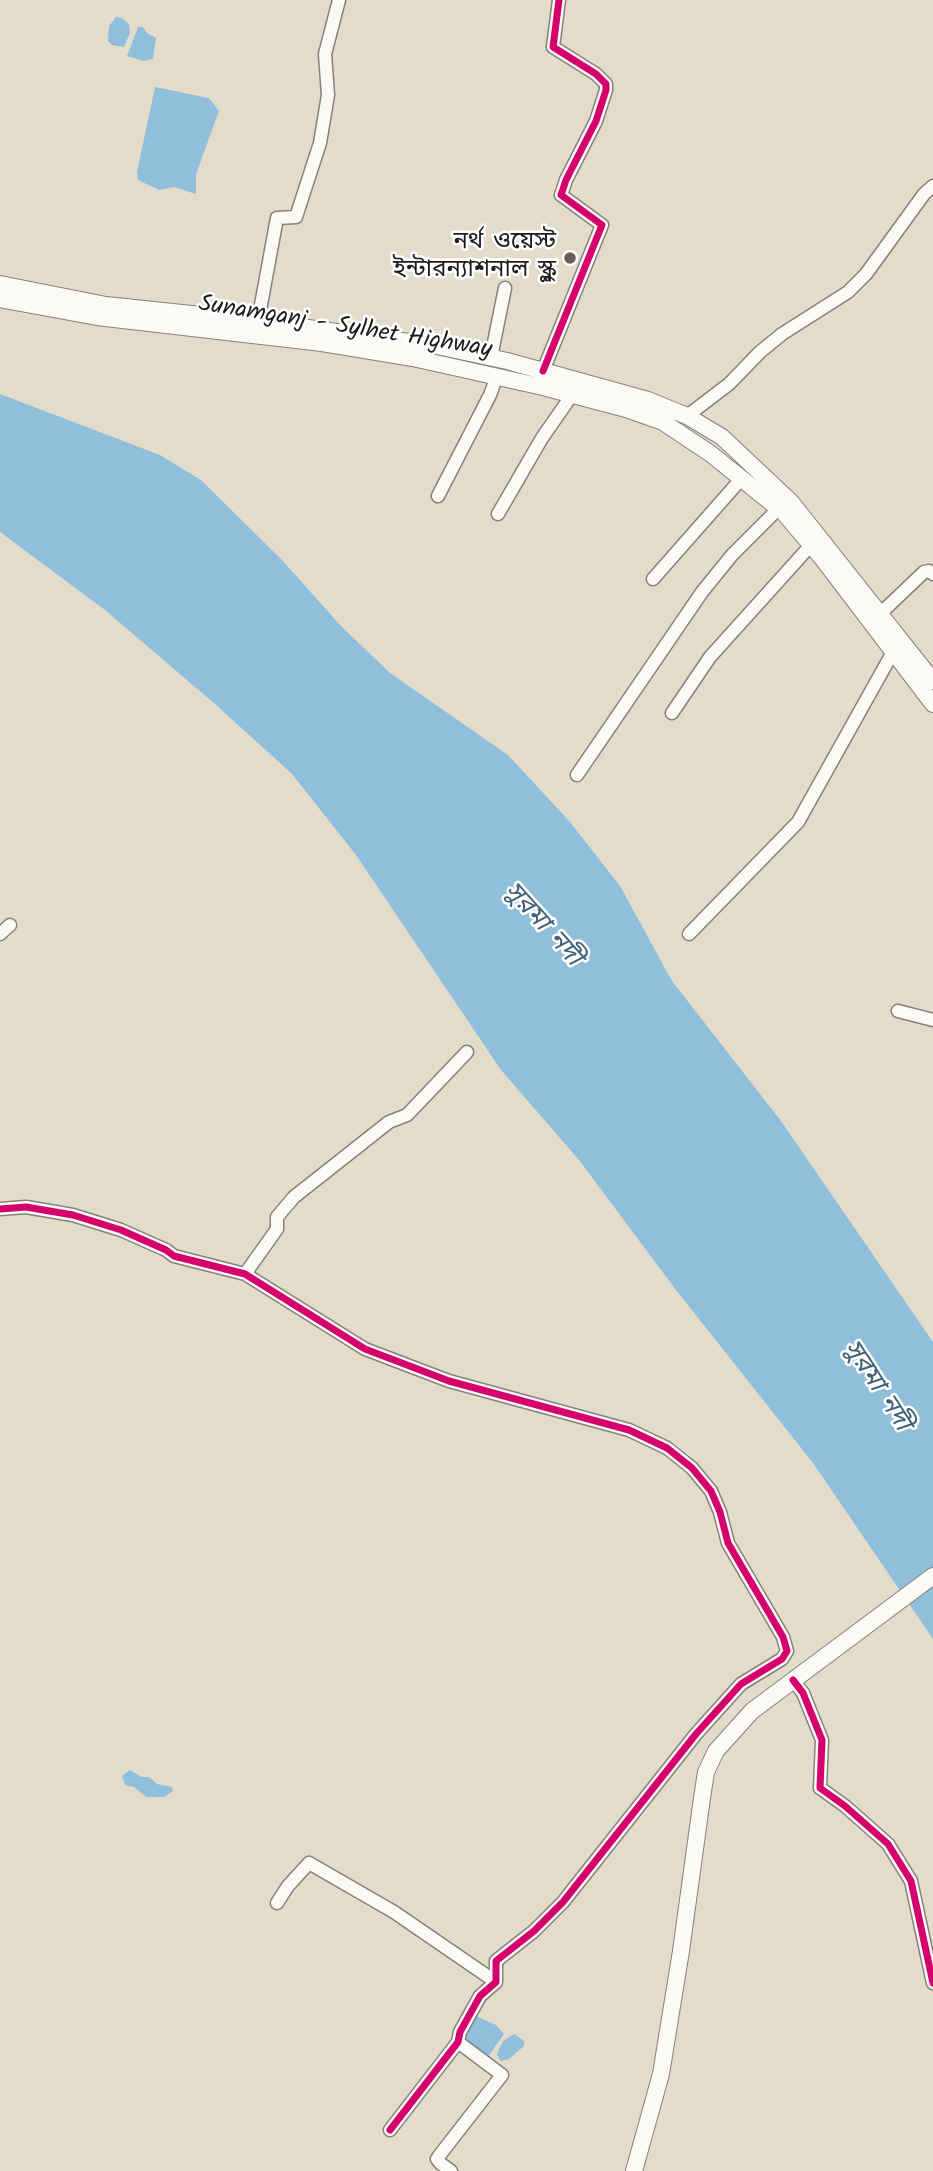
<!DOCTYPE html>
<meta charset="utf-8">
<style>
body{margin:0}
canvas{display:block;background:#e4dcca}
</style>
<canvas width="933" height="2171"></canvas>
<script>
const ctx = document.querySelector('canvas').getContext('2d');
ctx.lineJoin = 'round';
function paint(path, color) { ctx.fillStyle = color; ctx.fill(path, 'evenodd'); }
const poly = rows => new Path2D(rows.map(r => 'M' + r).join(''));
function trace(path, color, width, dash) { ctx.strokeStyle = color; ctx.lineWidth = width; ctx.lineCap = dash ? 'butt' : 'round'; ctx.setLineDash(dash || []); ctx.stroke(path); }
function drawText(font, color, halo, rows, align = 'center') {
  ctx.font = font + ' Kalam,"Noto Sans Bengali",sans-serif'; ctx.lineWidth = 5; ctx.setLineDash([]); ctx.textBaseline = 'middle'; ctx.strokeStyle = halo; ctx.fillStyle = color; for (const [text, x, y, turn = 0] of rows) {
    ctx.save(); ctx.translate(x, y); ctx.rotate((+turn || 0) * Math.PI / 180); ctx.textAlign = isNaN(turn) ? turn : align; if (halo) ctx.strokeText(text, 0, 0); ctx.fillText(text, 0, 0); ctx.restore();
  }
}
const water = poly([
 [116,17,122,18,129,24,130,33,124,47,112,45,108,41,109,26],
 [138,27,143,27,147,33,156,38,153,59,144,61,127,56],
 [155,87,209,98,219,111,196,174,196,194,174,187,159,190,138,180,137,172],
 [0,394,160,455,201,480,281,559,341,626,390,673,508,755,570,822,620,886,672,981,781,1121,933,1342,933,1639,813,1463,676,1290,579,1160,501,1070,356,855,292,774,215,704,105,610,0,532],
 [130,1770,142,1777,149,1777,157,1784,172,1787,173,1791,164,1797,146,1797,134,1787,125,1785,122,1776],
 [476,2016,496,2025,504,2034,489,2055,486,2056,466,2043,466,2034],
 [514,2034,524,2041,524,2046,509,2059,501,2061,497,2055,500,2047,503,2041]
]);
const minor = poly([
 [258,321,277,218,296,217,320,143,328,95,325,54,339,0],
 [491,357,505,288],
 [543,371,602,225,561,195,566,180,596,121,606,90,606,84,596,74,553,47,559,0],
 [687,416,729,384,760,352,782,334,848,292,866,274,924,194,933,186],
 [438,496,490,395,497,376],
 [498,514,542,438,572,395],
 [653,579,742,478],
 [881,613,924,572,929,571,933,574],
 [672,713,710,657,811,545],
 [577,775,702,592,732,555,779,508],
 [0,934,10,925],
 [689,934,798,822,893,652],
 [898,1011,933,1020],
 [0,1209,26,1207,73,1215,121,1230,166,1250,174,1256,245,1274,365,1349,449,1381,629,1430,667,1448,692,1468,711,1491,720,1512,728,1543,783,1637,787,1651,782,1659,741,1684,696,1734,563,1902,534,1931,496,1961,496,1982,480,1996,460,2032,458,2042,390,2130],
 [245,1274,277,1229,277,1217,294,1197,389,1122,407,1115,467,1052],
 [793,1680,803,1693,822,1740,820,1788,845,1806,888,1844,911,1881,933,1983],
 [277,1903,288,1886,309,1863,394,1912,496,1982],
 [451,2171,440,2163,437,2159,439,2156,502,2075,458,2042]
]);
const major = poly([
 [0,284,106,305,258,321,437,346,507,361,648,400,687,416,722,437,791,502,933,681],
 [0,299,97,317,322,343,413,358,543,387,626,409,663,422,711,454,784,513,822,558,933,704],
 [634,2171,661,2074,681,1951,702,1798,706,1772,716,1751,752,1711,933,1576]
]);
const cycleway = poly([
 [543,371,602,225,561,195,566,180,596,121,606,90,606,84,596,74,553,47,559,0],
 [0,1209,26,1207,73,1215,121,1230,166,1250,174,1256,245,1274,365,1349,449,1381,629,1430,667,1448,692,1468,711,1491,720,1512,728,1543,783,1637,787,1651,782,1659,741,1684,696,1734,563,1902,534,1931,496,1961,496,1982,480,1996,460,2032,458,2042,390,2130],
 [793,1680,803,1693,822,1740,820,1788,845,1806,888,1844,911,1881,933,1983]
]);
const markers = [
 [570,258,7,"#625f59"]
];
const poiNames = [
 ["নর্থ ওয়েস্ট",556,244],
 ["ইন্টারন্যাশনাল স্কুল",556,272]
];
const streetNames = [
 ["Sunamganj - Sylhet Highway",345,329,9]
];
const waterNames = [
 ["সুরমা নদী",541,926,48],
 ["সুরমা নদী",875,1387,57]
];
paint(water, '#90bfdc');
trace(minor, '#868279', 15);
trace(major, '#868279', 18);
trace(minor, '#fbfaf7', 12);
trace(major, '#fbfaf7', 16);
trace(cycleway, '#d6006c', 7);
for (const [x, y, r, color] of markers) { const dot = new Path2D(); dot.arc(x, y, r, 0, 2 * Math.PI); ctx.fillStyle = color; ctx.fill(dot); trace(dot, '#fff', 2.5); }
drawText('24px', '#1c1c1c', '#fff', poiNames, 'right');
drawText('24px', '#1c1c1c', '#fff', streetNames);
drawText('italic 26px', '#406076', '#fff', waterNames);
</script>
